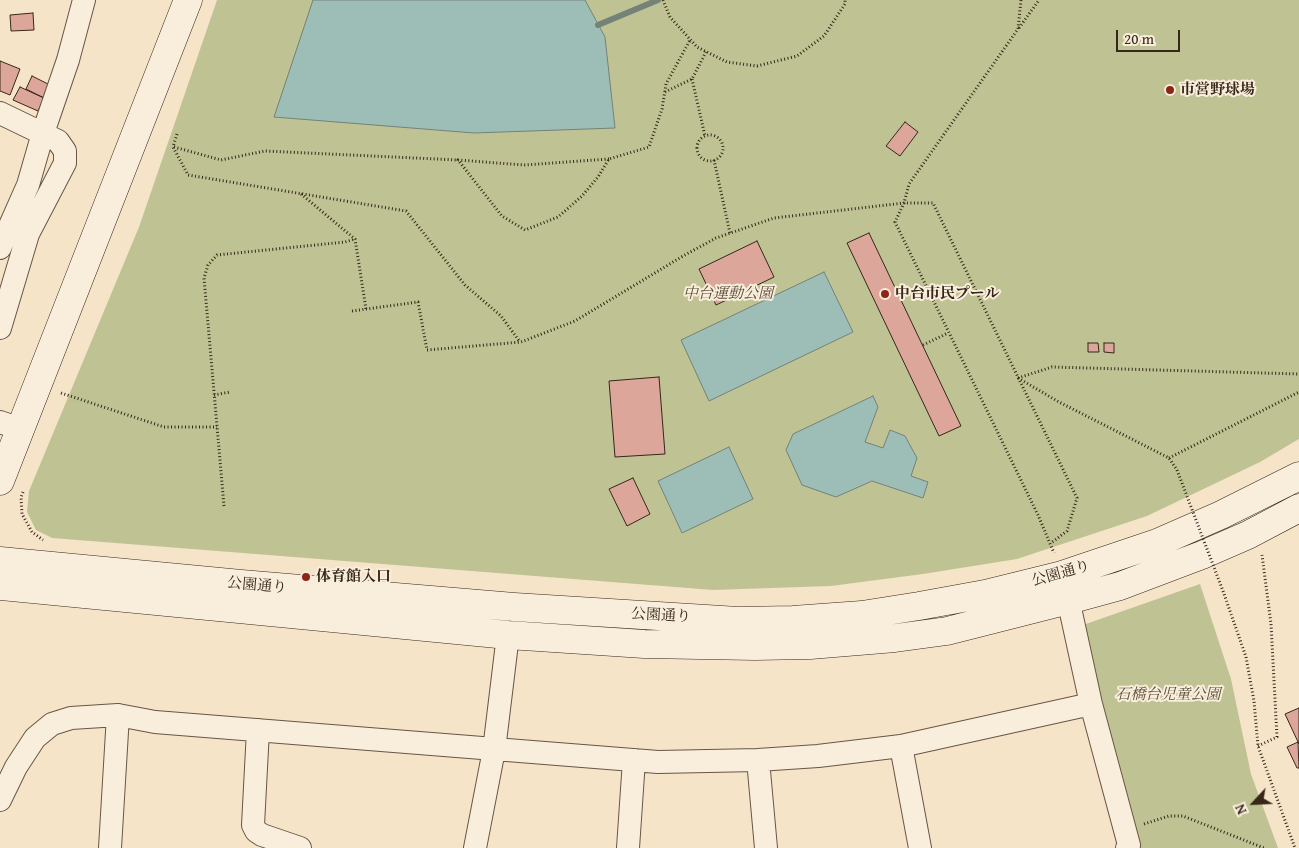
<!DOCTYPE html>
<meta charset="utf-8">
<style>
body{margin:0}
#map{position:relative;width:1299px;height:848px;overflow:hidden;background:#f6e4c9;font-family:"Gentium Book Plus",serif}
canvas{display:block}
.north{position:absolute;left:1229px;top:778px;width:50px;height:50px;-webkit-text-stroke:4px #f9eddc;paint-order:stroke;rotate:245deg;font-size:14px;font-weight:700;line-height:20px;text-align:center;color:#372719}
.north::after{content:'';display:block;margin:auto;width:18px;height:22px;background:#372719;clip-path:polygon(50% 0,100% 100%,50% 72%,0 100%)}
.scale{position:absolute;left:1116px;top:30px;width:64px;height:22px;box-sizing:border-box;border:2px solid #372719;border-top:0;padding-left:6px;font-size:15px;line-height:18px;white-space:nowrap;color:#372719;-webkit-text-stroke:4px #f9eddc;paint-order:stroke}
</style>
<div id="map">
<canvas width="1299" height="848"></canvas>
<div class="north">N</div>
<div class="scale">20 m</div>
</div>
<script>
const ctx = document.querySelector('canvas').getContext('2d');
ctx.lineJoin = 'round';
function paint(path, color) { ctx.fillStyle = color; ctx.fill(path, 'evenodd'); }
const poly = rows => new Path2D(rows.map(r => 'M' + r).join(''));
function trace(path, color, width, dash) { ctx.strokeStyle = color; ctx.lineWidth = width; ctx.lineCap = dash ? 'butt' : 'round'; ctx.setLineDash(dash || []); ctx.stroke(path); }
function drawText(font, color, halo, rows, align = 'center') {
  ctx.font = font + ' "Gentium Book Plus","Noto Serif JP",serif'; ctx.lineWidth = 4; ctx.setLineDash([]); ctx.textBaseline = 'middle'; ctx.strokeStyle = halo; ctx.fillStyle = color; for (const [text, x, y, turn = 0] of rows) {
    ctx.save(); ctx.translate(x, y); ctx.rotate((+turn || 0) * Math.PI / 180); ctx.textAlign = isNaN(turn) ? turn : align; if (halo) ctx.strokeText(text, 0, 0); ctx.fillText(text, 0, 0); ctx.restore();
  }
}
const green = poly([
 [217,0,1299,0,1299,439,1260,462,1147,516,1017,559,923,574,831,586,713,590,52,538,36,530,27,512,29,491,139,227],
 [1200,584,1231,679,1251,774,1278,848,1138,848,1083,625]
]);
const water = poly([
 [313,0,585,0,605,37,615,128,474,133,274,117,313,0],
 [824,272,853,332,709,401,681,340,824,272],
 [873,396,878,407,865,442,883,448,890,430,905,436,917,458,911,476,928,482,923,498,872,481,836,497,802,485,786,450,793,434,873,396],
 [729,447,753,499,682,533,658,481,729,447]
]);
const stream = poly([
 [598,25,658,0]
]);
const building = poly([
 [33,13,34,30,11,31,10,15,33,13],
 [0,61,20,69,10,95,0,91,0,61],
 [32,76,50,85,44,98,26,89,32,76],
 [20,87,44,98,38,111,13,100,20,87],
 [905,122,918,132,900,156,886,146,905,122],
 [869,233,961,426,939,436,847,243,869,233],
 [757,241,774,277,716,305,699,269,757,241],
 [1088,343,1098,343,1099,352,1088,352,1088,343],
 [1104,343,1114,343,1114,353,1104,352,1104,343],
 [659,377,665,454,615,457,609,381,659,377],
 [633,478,650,514,627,526,609,489,633,478],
 [1299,708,1299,744,1285,714,1299,708],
 [1298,742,1299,768,1297,768,1287,747,1298,742]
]);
const path = poly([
 [663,0,670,17,697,47,727,62,757,66,797,56,824,36,845,4,845,0],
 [1021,0,1018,29,909,184,904,203,895,222,1038,515,1054,553],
 [1019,28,1039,0],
 [692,79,705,136],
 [665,92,692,79,706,52],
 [177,134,173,147,188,175,406,211,465,285,501,316,520,342],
 '697 148a13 13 0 1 1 26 0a13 13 0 1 1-26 0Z',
 [174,147,221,160,265,151,458,160],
 [609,159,524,165,458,160,502,216,525,230,558,217,582,196,598,177,609,159,649,147,662,109,666,84,690,40],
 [714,160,730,233],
 [301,194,355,239,366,309],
 [352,311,418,302,427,350,521,342,575,321,683,256,716,238,774,218,904,203,933,203,1077,498,1067,531,1051,543],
 [923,345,948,333],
 [1018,378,1052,367,1299,374],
 [1018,378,1059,402,1169,458,1177,470],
 [61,393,164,427,217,427],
 [214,395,230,392],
 [1169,458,1299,392],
 [23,492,21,497,22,514,32,532,43,540],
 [224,506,204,278,208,265,217,255,345,242,355,239],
 [1223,591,1246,657,1254,701,1258,746,1295,848],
 [1258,746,1277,737,1271,624,1262,555],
 [1144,824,1169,816,1183,816,1264,848]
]);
const street = poly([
 [0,113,58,141,65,151,65,163,28,234,0,328],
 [0,248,28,185,43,133,68,60,84,0],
 [0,422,20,429],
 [1065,585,1091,704,1129,845,1127,848],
 [258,730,253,825,256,831,262,835,300,848],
 [901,746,920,848],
 [758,760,766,848],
 [0,800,16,767,35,738,52,724,71,718,118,715,155,722,658,762,758,760,818,756,901,746,1091,704],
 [110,848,118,715],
 [475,848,494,750,508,635],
 [628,848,634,760]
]);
const secondary = poly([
 [0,481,188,0],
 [0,561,241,584,514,607,738,621,793,620,862,615,919,606,985,594,1062,575,1157,543,1221,515,1299,476],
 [0,586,508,635,644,644,755,646,810,645,895,638,947,631,1069,600,1120,586,1202,555,1248,535,1299,508]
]);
const pathBridge = poly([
 [1177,470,1223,591]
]);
const markers = [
 [1170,90,5,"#8f2418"],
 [885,294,5,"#8f2418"],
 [306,577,5,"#8f2418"]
];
const poiNames = [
 ["市営野球場",1180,90],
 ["中台市民プール",895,294],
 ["体育館入口",316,577]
];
const parkNames = [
 ["中台運動公園",728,294],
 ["石橋台児童公園",1168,695]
];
const streetNames = [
 ["公園通り",1061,574,-16],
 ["公園通り",257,586,5],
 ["公園通り",661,616,3]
];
paint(green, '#bfc394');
paint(water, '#9dbeb7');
trace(water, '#748278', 1);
trace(stream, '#748278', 6);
paint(building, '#dca79a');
trace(building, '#372719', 1);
trace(street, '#675645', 24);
trace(secondary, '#372719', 29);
trace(path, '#372719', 3, [1, 2.5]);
trace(street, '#f9eddc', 22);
trace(secondary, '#f9eddc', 28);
trace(pathBridge, '#372719', 3, [1, 2.5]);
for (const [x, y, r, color] of markers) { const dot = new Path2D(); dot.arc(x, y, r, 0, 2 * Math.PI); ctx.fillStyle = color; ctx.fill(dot); trace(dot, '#f9eddc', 2); }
drawText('bold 15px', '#372719', '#f9eddc', poiNames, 'left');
drawText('italic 15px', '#594e38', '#f9eddc', parkNames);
drawText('15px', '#372719', '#f9eddc', streetNames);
</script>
